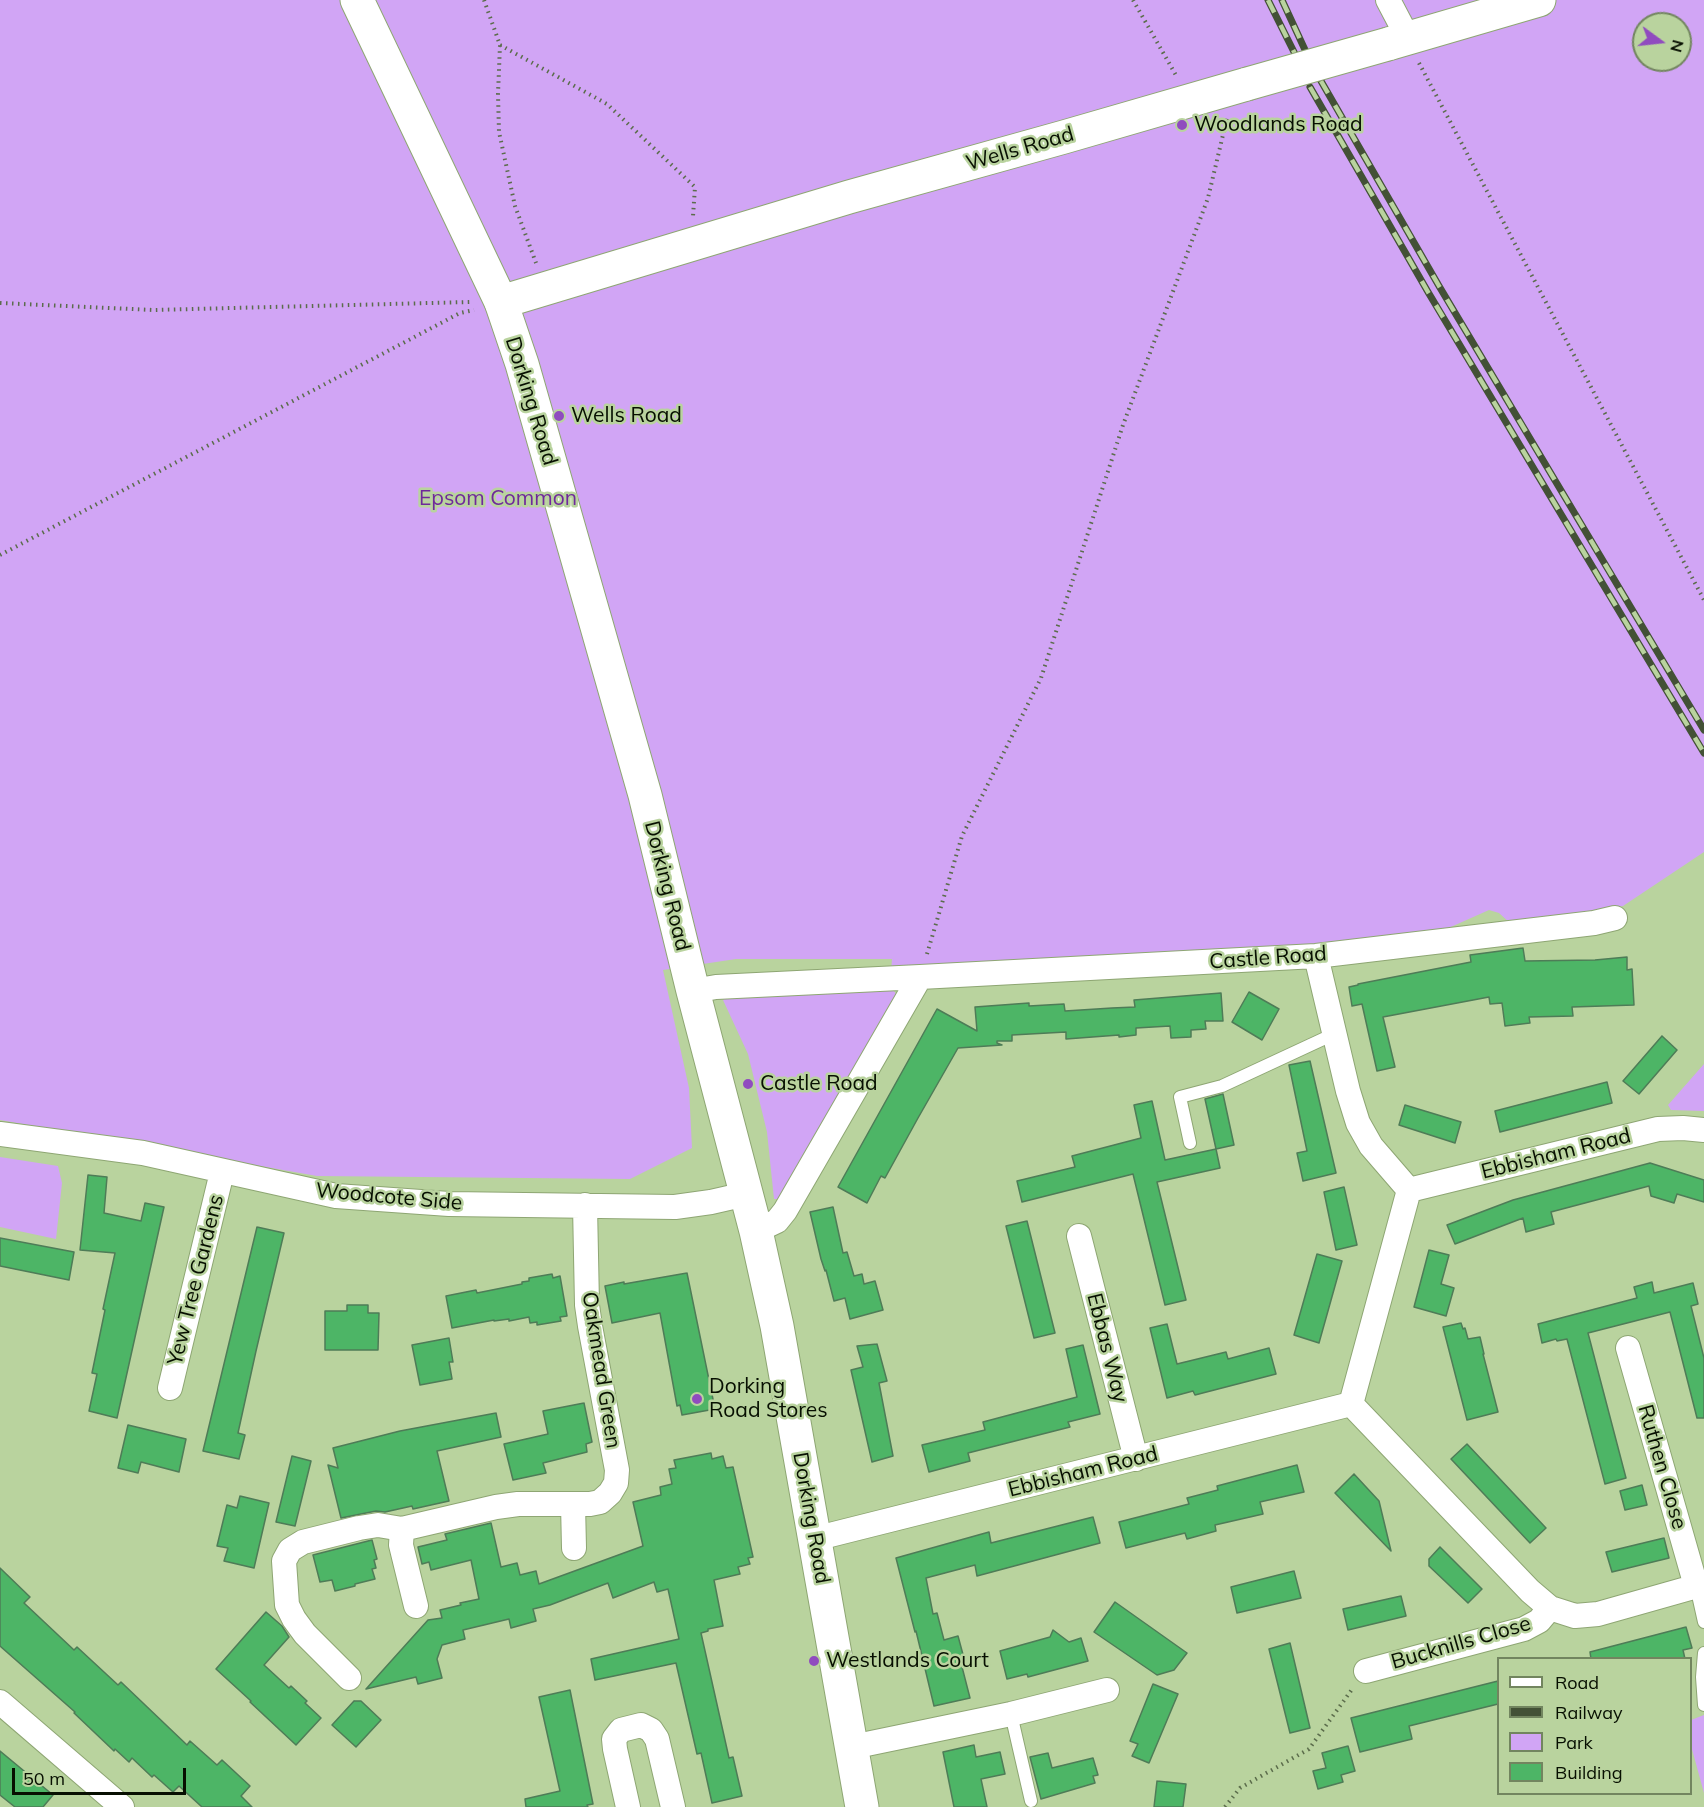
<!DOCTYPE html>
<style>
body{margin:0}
#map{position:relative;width:1704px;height:1807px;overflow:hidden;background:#b9d39e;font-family:Mulish,sans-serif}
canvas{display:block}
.legend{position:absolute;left:1497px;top:1657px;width:195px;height:138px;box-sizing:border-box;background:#b9d39e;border:2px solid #72855f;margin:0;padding:8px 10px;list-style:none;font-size:18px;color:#070f01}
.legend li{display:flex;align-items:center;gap:12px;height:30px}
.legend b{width:30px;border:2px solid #72855f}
.north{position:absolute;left:1632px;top:12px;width:60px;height:60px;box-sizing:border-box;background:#b9d39e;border:2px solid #72855f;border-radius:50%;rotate:105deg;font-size:16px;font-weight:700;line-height:24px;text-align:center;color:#070f01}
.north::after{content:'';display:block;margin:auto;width:21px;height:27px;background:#904bbf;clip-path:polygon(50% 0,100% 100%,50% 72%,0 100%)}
.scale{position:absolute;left:12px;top:1768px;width:174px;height:27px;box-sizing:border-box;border:3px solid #070f01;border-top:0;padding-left:8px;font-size:18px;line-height:21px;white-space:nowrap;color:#070f01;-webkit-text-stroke:4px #b9d39e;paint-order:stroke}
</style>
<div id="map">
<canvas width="1704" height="1807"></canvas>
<ul class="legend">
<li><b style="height:8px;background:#fff"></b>Road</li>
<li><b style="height:8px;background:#435136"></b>Railway</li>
<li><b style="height:16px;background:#d1a5f5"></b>Park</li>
<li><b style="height:16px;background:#4db566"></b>Building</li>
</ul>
<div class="north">N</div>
<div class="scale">50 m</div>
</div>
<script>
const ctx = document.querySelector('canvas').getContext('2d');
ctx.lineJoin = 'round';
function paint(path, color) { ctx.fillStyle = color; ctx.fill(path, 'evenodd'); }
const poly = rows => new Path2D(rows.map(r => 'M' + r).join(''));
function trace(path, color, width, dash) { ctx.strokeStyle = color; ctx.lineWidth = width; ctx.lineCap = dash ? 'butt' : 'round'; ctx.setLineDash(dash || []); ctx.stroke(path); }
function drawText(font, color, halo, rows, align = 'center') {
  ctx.font = font + ' Mulish,sans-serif'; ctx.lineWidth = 5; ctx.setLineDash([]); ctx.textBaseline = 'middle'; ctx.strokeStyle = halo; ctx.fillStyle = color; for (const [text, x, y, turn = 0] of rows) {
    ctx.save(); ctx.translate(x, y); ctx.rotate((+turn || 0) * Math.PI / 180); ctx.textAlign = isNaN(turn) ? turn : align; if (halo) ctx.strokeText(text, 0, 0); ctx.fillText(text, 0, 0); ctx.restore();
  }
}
const green = poly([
 [0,0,1704,0,1704,852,1623,906,1510,923,1499,913,1489,910,1444,930,1319,947,891,972,892,959,736,959,663,970,689,1088,692,1148,630,1179,317,1176,0,1120],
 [1644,24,1680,24,1680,60,1644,60],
 [891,988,899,997,782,1199,774,1199,767,1132,748,1054,723,1000,730,993],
 [1704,1064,1704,1111,1671,1110,1668,1105],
 [0,1157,58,1166,62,1183,56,1239,0,1227],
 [1704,1715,1704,1793,1690,1742,1691,1720]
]);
const building = poly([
 [1523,948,1525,961,1595,960,1627,957,1627,970,1632,969,1634,1005,1572,1007,1573,1016,1529,1017,1530,1023,1505,1026,1502,1003,1490,1004,1489,997,1383,1017,1395,1067,1377,1071,1362,1004,1352,1006,1349,987,1358,985,1358,984,1471,962,1470,955,1523,948],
 [1249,992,1279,1009,1262,1040,1232,1022,1249,992],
 [1221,993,1223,1021,1205,1021,1206,1029,1191,1030,1191,1037,1171,1038,1170,1026,1136,1028,1136,1035,1119,1037,1119,1035,1066,1039,1066,1032,1012,1035,1012,1041,997,1041,997,1043,1002,1045,958,1048,918,1118,885,1178,881,1176,867,1203,838,1187,937,1009,977,1031,975,1007,1029,1003,1029,1006,1064,1004,1065,1011,1112,1008,1135,1007,1134,1000,1221,993],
 [1662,1036,1677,1050,1639,1094,1623,1081,1662,1036],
 [1310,1061,1336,1173,1303,1181,1297,1153,1307,1151,1289,1065,1310,1061],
 [1607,1082,1612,1103,1500,1132,1495,1111,1607,1082],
 [1223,1094,1234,1145,1216,1149,1205,1099,1223,1094],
 [1152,1101,1165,1160,1216,1149,1220,1168,1157,1182,1186,1300,1165,1305,1133,1174,1022,1202,1017,1181,1075,1167,1072,1156,1141,1138,1134,1105,1152,1101],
 [1405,1105,1461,1122,1455,1143,1399,1125,1405,1105],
 [1650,1163,1704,1180,1704,1202,1677,1194,1674,1203,1651,1196,1649,1186,1551,1212,1554,1224,1526,1232,1523,1218,1455,1244,1447,1225,1513,1200,1650,1163],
 [88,1175,107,1177,104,1213,141,1221,145,1203,164,1207,117,1418,89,1411,97,1374,92,1373,105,1310,103,1309,115,1253,80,1250,88,1175],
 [1344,1187,1357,1245,1336,1250,1324,1192,1344,1187],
 [833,1207,843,1253,847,1252,854,1276,862,1274,864,1284,875,1281,883,1310,850,1319,845,1298,834,1301,826,1270,825,1271,821,1259,810,1212,833,1207],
 [1027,1221,1055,1333,1034,1338,1006,1226,1027,1221],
 [257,1227,284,1233,256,1351,238,1433,245,1435,239,1459,203,1451,257,1227],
 [0,1238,74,1252,69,1280,0,1266,0,1238],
 [1429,1250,1449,1255,1441,1284,1454,1288,1446,1316,1414,1307,1429,1250],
 [1317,1254,1342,1261,1319,1343,1294,1335,1317,1254],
 [687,1273,715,1409,682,1415,680,1405,677,1406,660,1313,612,1323,605,1286,624,1282,624,1284,687,1273],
 [552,1274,553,1278,560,1276,567,1316,560,1317,561,1321,537,1325,537,1322,530,1323,529,1317,509,1321,509,1319,494,1321,494,1320,452,1328,446,1296,476,1290,477,1293,522,1284,522,1282,529,1281,529,1278,552,1274],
 [1652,1282,1654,1293,1693,1283,1698,1304,1691,1306,1704,1358,1704,1418,1697,1418,1670,1312,1588,1333,1626,1478,1605,1484,1567,1339,1557,1341,1556,1339,1542,1343,1538,1324,1637,1298,1634,1287,1652,1282],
 [347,1305,368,1305,368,1313,379,1313,378,1350,325,1350,325,1311,347,1311,347,1305],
 [1461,1323,1463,1329,1465,1328,1468,1339,1480,1337,1484,1354,1483,1354,1498,1412,1467,1420,1443,1327,1461,1323],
 [1167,1324,1177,1364,1226,1352,1228,1359,1269,1348,1276,1374,1195,1395,1193,1391,1167,1398,1150,1328,1167,1324],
 [449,1338,453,1362,449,1362,452,1379,420,1385,412,1345,449,1338],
 [877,1344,887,1381,879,1383,893,1456,872,1462,851,1370,863,1367,857,1346,877,1344],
 [1083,1345,1100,1414,1068,1422,1070,1427,968,1453,970,1461,929,1472,922,1445,985,1430,983,1422,1077,1397,1066,1349,1083,1345],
 [584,1403,592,1442,586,1444,587,1452,543,1463,546,1473,513,1480,504,1444,548,1434,543,1411,584,1403],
 [496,1413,501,1437,437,1451,449,1501,413,1509,412,1506,385,1512,376,1511,341,1518,328,1465,338,1468,333,1448,400,1431,496,1413],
 [128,1425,186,1439,179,1472,141,1462,138,1473,118,1468,128,1425],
 [1467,1444,1546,1528,1530,1543,1451,1459,1467,1444],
 [711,1453,712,1459,723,1456,726,1468,733,1467,753,1557,748,1558,750,1564,738,1567,740,1574,714,1580,723,1626,708,1629,708,1631,701,1633,729,1758,733,1757,742,1796,712,1803,701,1753,697,1754,676,1663,595,1680,591,1659,679,1639,668,1589,657,1592,654,1582,613,1598,608,1583,550,1605,533,1609,536,1621,511,1628,509,1619,463,1630,465,1639,442,1645,437,1659,442,1678,418,1684,416,1677,366,1689,428,1620,442,1618,440,1610,461,1605,460,1603,479,1599,471,1560,431,1570,429,1562,422,1564,418,1547,447,1540,445,1534,491,1523,501,1567,517,1563,520,1575,536,1571,539,1584,643,1546,633,1502,661,1495,660,1487,672,1484,669,1469,676,1468,674,1460,711,1453],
 [292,1456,311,1461,295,1526,276,1522,292,1456],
 [1297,1465,1304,1492,1260,1502,1263,1514,1215,1525,1216,1531,1187,1539,1185,1533,1126,1548,1119,1522,1189,1504,1187,1498,1218,1490,1217,1486,1297,1465],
 [1354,1474,1379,1501,1391,1551,1335,1493,1354,1474],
 [1642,1485,1647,1505,1625,1510,1620,1491,1642,1485],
 [240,1496,269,1503,254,1568,224,1561,228,1548,217,1546,227,1505,237,1508,240,1496],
 [1093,1517,1100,1543,977,1576,975,1565,926,1578,933,1614,937,1613,944,1640,958,1636,965,1662,961,1663,970,1698,934,1706,916,1631,915,1632,896,1558,989,1532,991,1543,1093,1517],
 [1664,1538,1669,1558,1612,1572,1606,1552,1664,1538],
 [372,1540,377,1559,374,1560,376,1568,372,1569,375,1579,355,1584,355,1586,335,1591,332,1580,320,1582,313,1555,372,1540],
 [1440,1547,1482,1589,1468,1603,1429,1566,1429,1559,1440,1547],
 [0,1568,30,1597,24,1603,74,1650,77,1647,118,1685,121,1682,187,1745,190,1741,217,1765,222,1760,250,1786,241,1796,252,1807,202,1807,179,1786,173,1792,154,1775,152,1777,132,1758,129,1762,115,1749,114,1751,74,1713,75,1712,0,1646,0,1568],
 [1294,1571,1301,1598,1237,1613,1231,1587,1294,1571],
 [1401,1596,1406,1616,1348,1630,1343,1609,1401,1596],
 [1115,1602,1187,1653,1174,1670,1157,1675,1094,1632,1115,1602],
 [266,1612,282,1626,289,1637,264,1665,289,1688,291,1686,307,1701,305,1703,321,1718,296,1745,250,1702,251,1701,216,1669,266,1612],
 [1686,1627,1692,1648,1683,1650,1685,1659,1591,1659,1590,1652,1686,1627],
 [1053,1630,1069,1642,1081,1638,1088,1661,1028,1677,1027,1674,1007,1679,1000,1651,1050,1637,1053,1630],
 [1290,1643,1310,1728,1290,1733,1269,1649,1290,1643],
 [1498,1681,1498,1704,1409,1726,1412,1739,1360,1752,1351,1718,1498,1681],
 [1153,1684,1178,1694,1149,1763,1132,1756,1138,1744,1130,1741,1153,1684],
 [570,1690,593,1804,587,1805,588,1807,526,1807,525,1799,560,1791,539,1697,570,1690],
 [354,1701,361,1701,381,1720,356,1747,332,1725,354,1701],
 [974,1745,976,1757,1000,1752,1005,1774,981,1779,987,1807,954,1807,943,1752,974,1745],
 [1348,1746,1355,1771,1341,1775,1343,1782,1318,1789,1313,1771,1326,1768,1322,1753,1348,1746],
 [0,1751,53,1795,43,1807,15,1807,0,1795,0,1751],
 [1048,1753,1052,1768,1093,1758,1098,1775,1093,1776,1095,1783,1041,1799,1030,1757,1048,1753],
 [1157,1781,1186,1784,1183,1807,1154,1807,1157,1781]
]);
const path = poly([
 [484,0,500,45,498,94,499,132,515,206,536,263],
 [1133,0,1177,77],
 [500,45,607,104,695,187,693,216],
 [1419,63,1704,600],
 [0,303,153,310,470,302],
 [0,555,460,313,474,310],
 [927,954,962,836,1041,678,1123,425,1208,198,1227,118],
 [1225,1807,1240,1788,1309,1749,1353,1688]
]);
const lane = poly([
 [1190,1143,1180,1097,1222,1086,1334,1034],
 [1696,1586,1704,1622],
 [1704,1653,1702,1677,1704,1705],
 [1011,1714,1031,1801]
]);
const street = poly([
 [1388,0,1408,38],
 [1316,956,1348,1091,1358,1123,1371,1146,1409,1190],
 [693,991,716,987,920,977,1316,956,1594,923,1615,918],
 [0,1134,143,1153,336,1196,449,1204,675,1207,711,1202,746,1194],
 [756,1231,777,1221,785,1211,920,977],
 [1079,1236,1136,1459],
 [1628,1348,1696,1586],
 [170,1388,222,1172],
 [1351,1404,1409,1190,1658,1129,1683,1128,1704,1130],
 [1351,1404,1530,1591,1550,1608,1575,1616,1598,1614,1704,1584],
 [573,1504,574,1548],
 [402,1529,496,1507,518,1504,590,1504,600,1502,610,1493,616,1483,617,1470,590,1326,587,1305,585,1205],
 [814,1539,1351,1404],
 [1366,1671,1524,1629,1539,1621,1550,1608],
 [349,1678,305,1634,294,1619,287,1605,284,1561,290,1550,303,1542,359,1528,378,1525,402,1529,401,1545,416,1606],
 [0,1702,122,1807],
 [852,1747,1011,1714,1107,1690],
 [628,1807,615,1749,614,1739,621,1730,641,1725,651,1730,657,1739,673,1807]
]);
const secondary = poly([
 [1388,44,1539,0],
 [501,302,849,197,1064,137,1247,84]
]);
const highway = poly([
 [357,0,501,302,522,364,645,795,693,991,756,1231,777,1326,862,1807]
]);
const rail = poly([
 [1268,0,1296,56],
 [1282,0,1306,52],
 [1321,81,1439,286,1704,730],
 [1310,87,1428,292,1704,753]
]);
const secondaryBridge = poly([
 [1247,84,1388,44]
]);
const markers = [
 [1182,125,6,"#904bbf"],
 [559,416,6,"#904bbf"],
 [748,1084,6,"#904bbf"],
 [697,1399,6,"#904bbf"],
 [814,1661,6,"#904bbf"]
];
const poiNames = [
 ["Woodlands Road",1194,125],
 ["Wells Road",571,416],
 ["Castle Road",760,1084],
 ["Dorking",709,1387],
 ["Road Stores",709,1411],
 ["Westlands Court",826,1661]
];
const streetNames = [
 ["Wells Road",1020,149,-16],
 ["Dorking Road",531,401,73],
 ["Dorking Road",667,886,76],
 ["Castle Road",1268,958,-4],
 ["Ebbisham Road",1556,1154,-14],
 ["Woodcote Side",389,1197,5],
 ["Yew Tree Gardens",196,1280,-76],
 ["Ebbas Way",1107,1348,76],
 ["Oakmead Green",601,1370,81],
 ["Ruthen Close",1662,1467,74],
 ["Ebbisham Road",1083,1472,-14],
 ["Dorking Road",811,1518,80],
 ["Bucknills Close",1461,1643,-16]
];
const parkNames = [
 ["Epsom Common",498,499]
];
paint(green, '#d1a5f5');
paint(building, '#4db566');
trace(building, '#4e7c57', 1.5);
trace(lane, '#8ea673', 14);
trace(street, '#8ea673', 26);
trace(secondary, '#8ea673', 35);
trace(highway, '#8ea673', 35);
trace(path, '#5b6c4b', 4, [1.5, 4.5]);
trace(lane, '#fff', 12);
trace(street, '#fff', 24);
trace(secondary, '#fff', 33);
trace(highway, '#fff', 33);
trace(rail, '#435136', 7);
trace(rail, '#b9d39e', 4.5, [14]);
trace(secondaryBridge, '#8ea673', 35, []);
trace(secondaryBridge, '#fff', 33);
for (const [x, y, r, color] of markers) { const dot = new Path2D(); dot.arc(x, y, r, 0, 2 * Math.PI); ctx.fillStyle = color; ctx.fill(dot); trace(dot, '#b9d39e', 2); }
drawText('21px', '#070f01', '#b9d39e', poiNames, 'left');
drawText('21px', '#070f01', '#b9d39e', streetNames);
drawText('21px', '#6f289b', '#b9d39e', parkNames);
</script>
